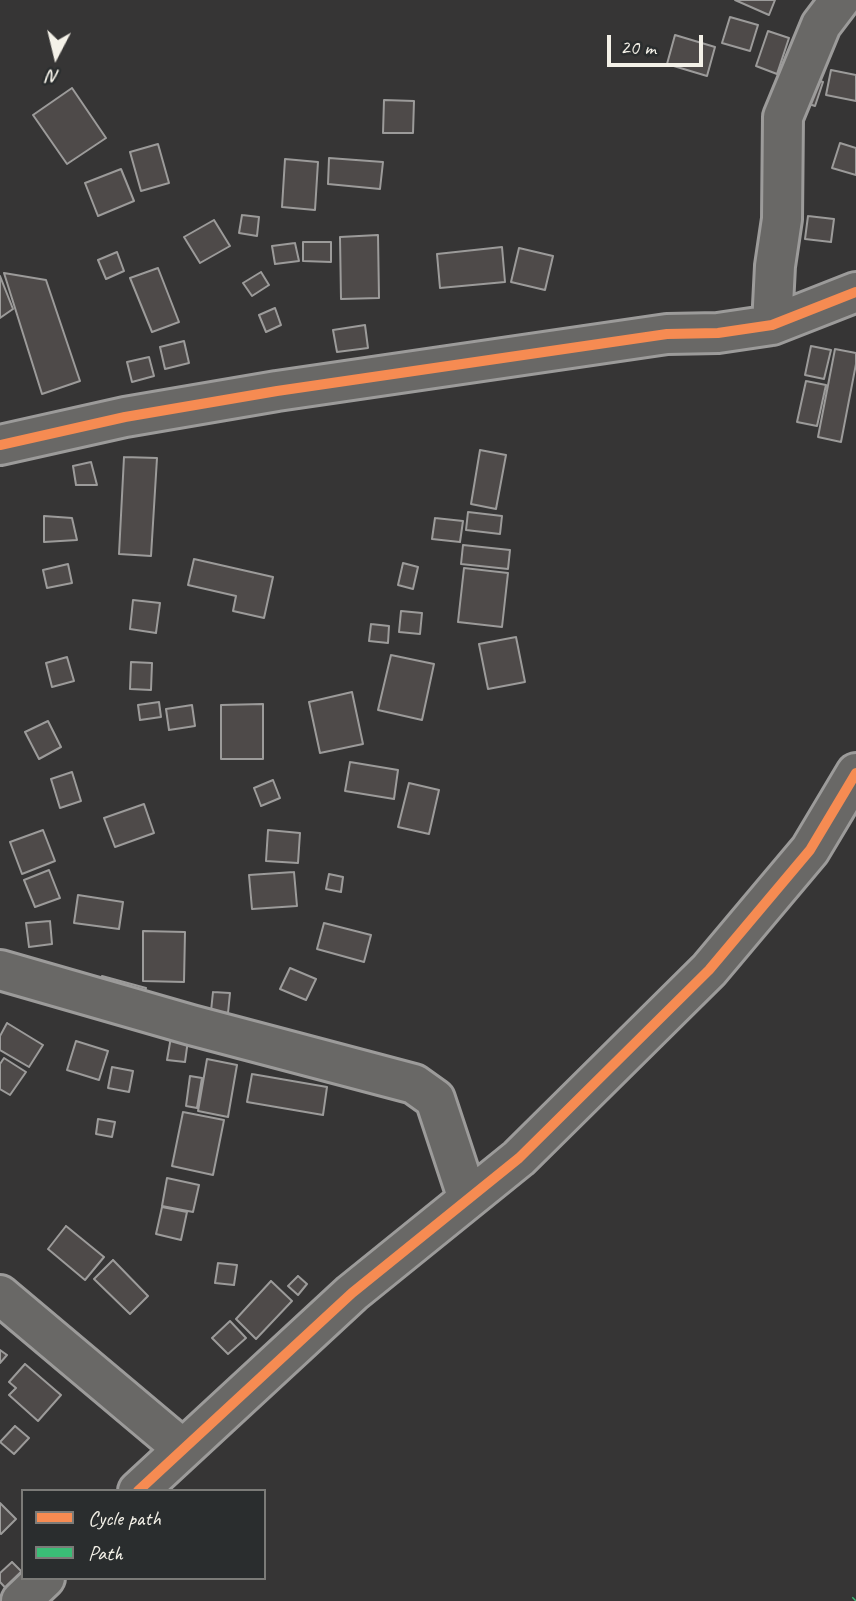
<!DOCTYPE html>
<style>
body{margin:0}
#map{position:relative;width:856px;height:1601px;overflow:hidden;background:#363535;font-family:Caveat,sans-serif}
canvas{display:block}
.legend{position:absolute;left:21px;top:1489px;width:245px;height:91px;box-sizing:border-box;background:#2a2d2e;border:2px solid #7b7b78;margin:0;padding:9px 12px;list-style:none;font-size:21px;color:#f4f1e8}
.legend li{display:flex;align-items:center;gap:14px;height:35px}
.legend b{width:35px;border:2px solid #7b7b78}
.north{position:absolute;left:21px;top:21px;width:70px;height:70px;-webkit-text-stroke:5px #2a2d2e;paint-order:stroke;rotate:187deg;font-size:19px;font-weight:700;line-height:28px;text-align:center;color:#f4f1e8}
.north::after{content:'';display:block;margin:auto;width:24px;height:32px;background:#f4f1e8;clip-path:polygon(50% 0,100% 100%,50% 72%,0 100%)}
.scale{position:absolute;left:607px;top:35px;width:96px;height:32px;box-sizing:border-box;border:4px solid #f4f1e8;border-top:0;padding-left:9px;font-size:21px;line-height:24px;white-space:nowrap;color:#f4f1e8;-webkit-text-stroke:5px #2a2d2e;paint-order:stroke}
</style>
<div id="map">
<canvas width="856" height="1601"></canvas>
<ul class="legend">
<li><b style="height:9px;background:#f68b52"></b>Cycle path</li>
<li><b style="height:9px;background:#3abd76"></b>Path</li>
</ul>
<div class="north">N</div>
<div class="scale">20 m</div>
</div>
<script>
const ctx = document.querySelector('canvas').getContext('2d');
ctx.lineJoin = 'round';
function paint(path, color) { ctx.fillStyle = color; ctx.fill(path, 'evenodd'); }
const poly = rows => new Path2D(rows.map(r => 'M' + r).join(''));
function trace(path, color, width, dash) { ctx.strokeStyle = color; ctx.lineWidth = width; ctx.lineCap = dash ? 'butt' : 'round'; ctx.setLineDash(dash || []); ctx.stroke(path); }
const building = poly([
 [735,0,775,0,769,15,735,0],
 [730,17,758,25,750,51,722,43,730,17],
 [768,31,789,38,777,74,756,66,768,31],
 [675,35,715,47,707,76,667,64,675,35],
 [831,70,856,75,856,101,826,95,831,70],
 [806,76,823,82,815,106,797,100,806,76],
 [72,88,106,138,67,164,33,115,72,88],
 [384,100,414,101,413,133,383,133,384,100],
 [840,143,856,148,856,175,832,168,840,143],
 [158,144,169,183,141,191,130,152,158,144],
 [329,158,383,162,380,189,328,184,329,158],
 [285,159,318,162,315,210,282,207,285,159],
 [121,169,134,201,98,216,85,183,121,169],
 [242,215,259,217,257,236,239,233,242,215],
 [808,216,834,219,831,242,805,239,808,216],
 [214,220,230,246,200,263,184,237,214,220],
 [378,235,379,298,341,299,340,237,378,235],
 [303,242,331,242,331,262,303,261,303,242],
 [295,243,299,261,275,264,272,246,295,243],
 [502,247,505,282,440,288,437,254,502,247],
 [519,248,553,256,545,290,511,282,519,248],
 [117,252,124,271,106,279,98,260,117,252],
 [158,268,179,322,152,332,130,278,158,268],
 [261,272,269,285,252,296,243,283,261,272],
 [4,273,46,280,80,381,42,394,4,273],
 [0,276,13,309,0,318,0,276],
 [275,308,281,325,266,332,259,315,275,308],
 [365,325,368,348,337,352,333,330,365,325],
 [184,341,189,363,165,369,160,347,184,341],
 [811,346,831,350,824,379,805,375,811,346],
 [835,349,856,353,856,364,841,442,818,437,835,349],
 [149,357,154,376,132,382,127,362,149,357],
 [806,381,826,385,817,426,797,422,806,381],
 [480,450,506,455,496,509,471,504,480,450],
 [124,457,157,458,151,556,119,554,124,457],
 [91,462,97,485,76,485,73,466,91,462],
 [468,512,502,516,500,534,466,530,468,512],
 [44,516,72,518,77,540,44,542,44,516],
 [435,518,463,521,460,542,432,539,435,518],
 [463,545,510,550,508,569,461,564,463,545],
 [194,559,273,577,264,618,233,611,236,596,188,585,194,559],
 [403,563,418,567,413,589,398,585,403,563],
 [68,564,72,583,47,588,43,570,68,564],
 [464,568,508,573,502,627,458,622,464,568],
 [133,600,160,603,156,633,130,629,133,600],
 [401,611,422,613,420,634,399,632,401,611],
 [371,624,389,626,388,643,369,641,371,624],
 [516,637,525,682,488,689,479,644,516,637],
 [391,655,434,664,422,720,378,710,391,655],
 [67,657,74,681,52,687,46,663,67,657],
 [131,662,152,663,151,690,130,689,131,662],
 [352,692,363,744,320,753,309,702,352,692],
 [159,702,161,717,140,720,138,705,159,702],
 [263,704,263,759,221,759,221,705,263,704],
 [192,705,195,726,169,730,166,709,192,705],
 [48,721,61,747,39,759,25,732,48,721],
 [350,762,398,770,394,799,345,791,350,762],
 [72,772,81,801,60,808,51,779,72,772],
 [273,780,280,798,261,806,254,788,273,780],
 [409,783,439,790,429,834,398,827,409,783],
 [144,804,154,833,115,847,104,818,144,804],
 [43,830,55,861,22,874,10,842,43,830],
 [268,830,300,833,298,863,266,861,268,830],
 [49,870,60,898,35,907,24,880,49,870],
 [294,872,297,906,252,909,249,875,294,872],
 [329,874,343,877,341,892,326,889,329,874],
 [78,895,123,902,119,929,74,923,78,895],
 [50,921,52,944,29,947,26,923,50,921],
 [324,923,371,935,364,962,317,949,324,923],
 [143,931,185,932,184,982,143,981,143,931],
 [290,968,316,979,306,1000,280,989,290,968],
 [102,976,146,988,141,1004,97,991,102,976],
 [213,992,230,993,228,1013,211,1011,213,992],
 [7,1023,43,1045,29,1067,0,1050,0,1036,7,1023],
 [171,1037,188,1040,185,1062,167,1060,171,1037],
 [76,1041,108,1051,99,1080,67,1070,76,1041],
 [4,1058,26,1072,10,1095,0,1089,0,1064,4,1058],
 [207,1059,237,1065,228,1117,198,1111,207,1059],
 [112,1067,133,1071,129,1092,108,1088,112,1067],
 [252,1074,327,1087,323,1115,247,1102,252,1074],
 [190,1076,202,1078,197,1108,186,1106,190,1076],
 [183,1112,224,1120,213,1175,172,1166,183,1112],
 [98,1119,115,1122,112,1137,96,1134,98,1119],
 [167,1178,199,1185,193,1212,162,1206,167,1178],
 [162,1207,187,1212,181,1240,156,1234,162,1207],
 [66,1226,104,1257,85,1280,48,1249,66,1226],
 [113,1260,148,1296,130,1314,94,1279,113,1260],
 [218,1263,237,1265,234,1285,215,1283,218,1263],
 [298,1276,307,1284,298,1295,288,1286,298,1276],
 [271,1281,292,1301,256,1339,236,1319,271,1281],
 [230,1321,246,1338,228,1354,212,1338,230,1321],
 [0,1350,7,1355,0,1363,0,1350],
 [25,1364,61,1395,38,1421,9,1395,16,1388,9,1382,25,1364],
 [15,1426,29,1438,14,1454,0,1442,15,1426],
 [0,1503,16,1519,1,1534,0,1533,0,1503],
 [12,1562,23,1573,12,1595,0,1582,0,1573,12,1562]
]);
const minor = poly([
 [772,325,775,266,782,219,783,117,821,25,840,0],
 [0,445,125,417,277,391,667,334,718,333,772,325,856,292],
 [0,970,191,1025,414,1084,435,1099,468,1199],
 [0,1295,183,1449],
 [138,1491,352,1293,519,1158,709,970,810,850,856,773],
 [21,1601,45,1578]
]);
const quiet = poly([
 [855,1601,856,1600]
]);
const cycleway = poly([
 [0,445,125,417,277,391,667,334,718,333,772,325,856,292],
 [138,1491,352,1293,519,1158,709,970,810,850,856,773]
]);
paint(building, '#4e4a49');
trace(building, '#9c9b9a', 2);
trace(minor, '#9c9b9a', 44);
trace(minor, '#696866', 38);
trace(quiet, '#3abd76', 9, [18, 9]);
trace(cycleway, '#f68b52', 10);
</script>
